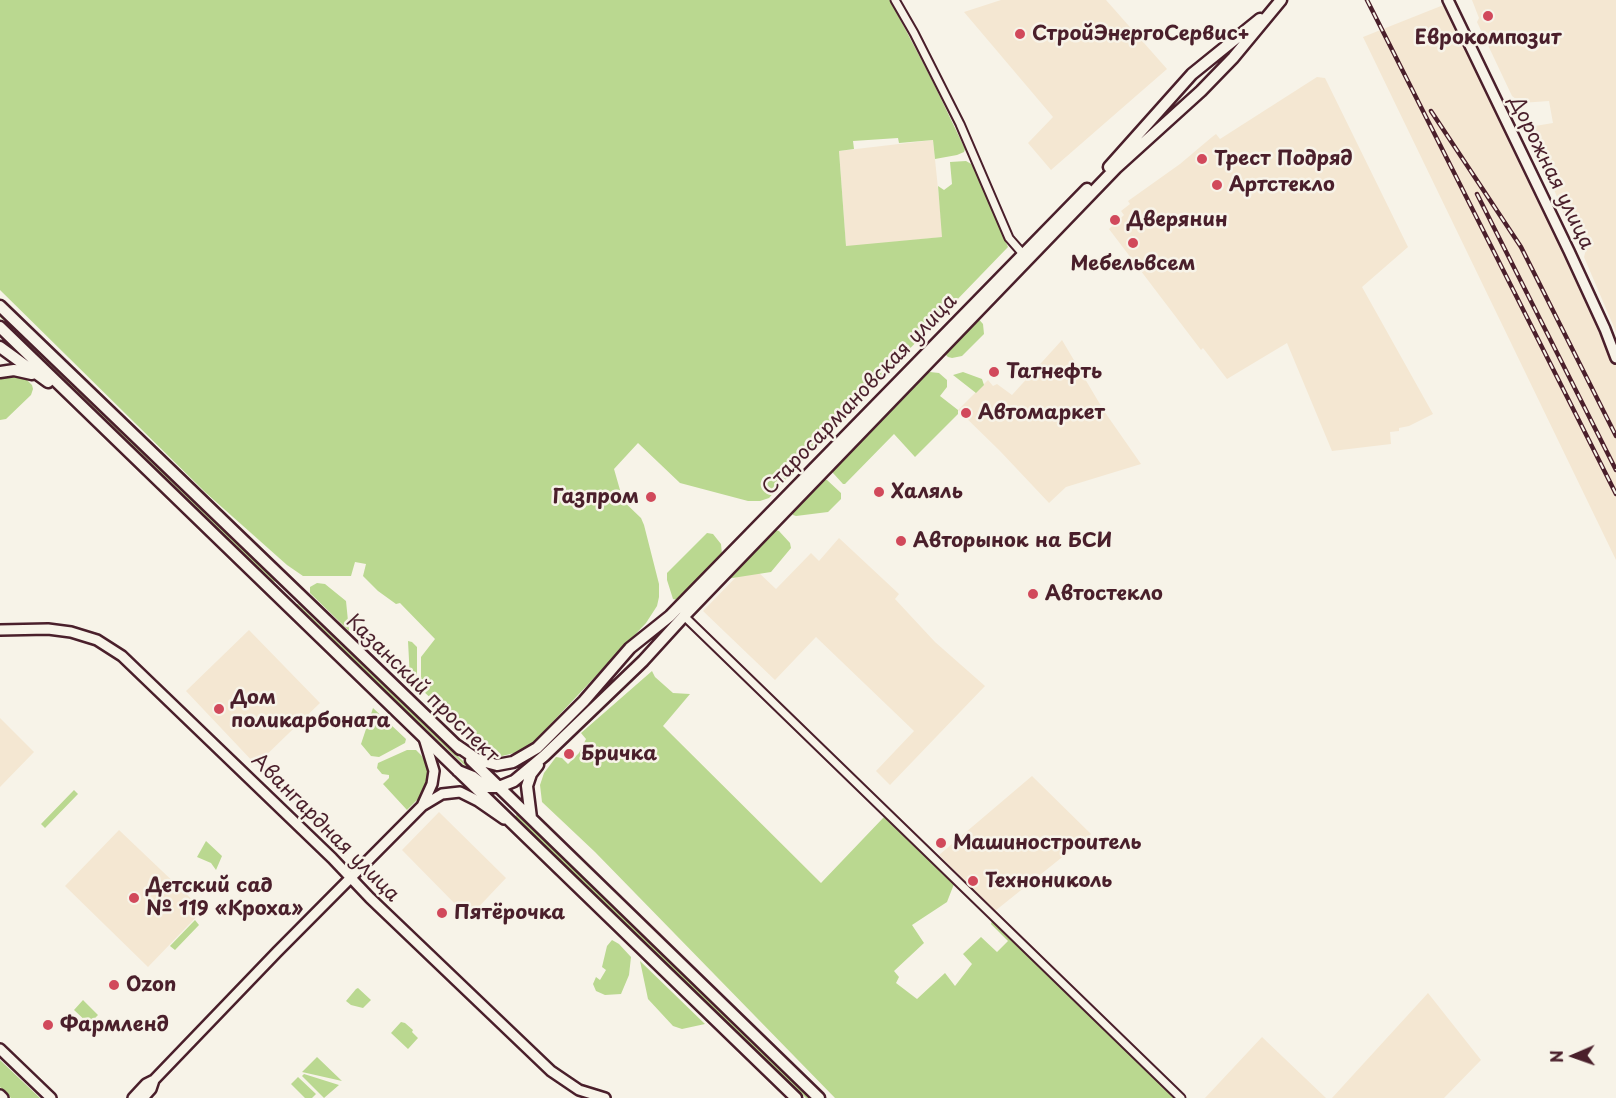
<!DOCTYPE html>
<meta charset="utf-8">
<style>
body{margin:0}
#map{position:relative;width:1616px;height:1098px;overflow:hidden;background:#f7f3e8;font-family:"Playpen Sans",sans-serif}
canvas{display:block}
.north{position:absolute;left:1544px;top:1026px;width:60px;height:60px;-webkit-text-stroke:4px #f7f3e8;paint-order:stroke;rotate:268deg;font-size:16px;font-weight:700;line-height:24px;text-align:center;color:#4a1f2b}
.north::after{content:'';display:block;margin:auto;width:21px;height:27px;background:#4a1f2b;clip-path:polygon(50% 0,100% 100%,50% 72%,0 100%)}
</style>
<div id="map">
<canvas width="1616" height="1098"></canvas>
<div class="north">N</div>
</div>
<script>
const ctx = document.querySelector('canvas').getContext('2d');
ctx.lineJoin = 'round';
function paint(path, color) { ctx.fillStyle = color; ctx.fill(path, 'evenodd'); }
const poly = rows => new Path2D(rows.map(r => 'M' + r).join(''));
function trace(path, color, width, dash) { ctx.strokeStyle = color; ctx.lineWidth = width; ctx.lineCap = dash ? 'butt' : 'round'; ctx.setLineDash(dash || []); ctx.stroke(path); }
function drawText(font, color, halo, rows, align = 'center') {
  ctx.font = font + ' "Playpen Sans",sans-serif'; ctx.lineWidth = 5; ctx.setLineDash([]); ctx.textBaseline = 'middle'; ctx.strokeStyle = halo; ctx.fillStyle = color; for (const [text, x, y, turn = 0] of rows) {
    ctx.save(); ctx.translate(x, y); ctx.rotate((+turn || 0) * Math.PI / 180); ctx.textAlign = isNaN(turn) ? turn : align; if (halo) ctx.strokeText(text, 0, 0); ctx.fillText(text, 0, 0); ctx.restore();
  }
}
const built = poly([
 [1001,0,1106,0,1167,69,1051,170,1028,143,1053,117,964,12],
 [1472,0,1616,0,1616,332,1584,257,1585,253,1582,231,1568,225,1531,131,1535,126,1553,123,1549,101,1521,103,1512,96,1477,22,1479,18],
 [1446,4,1616,359,1616,560,1363,37],
 [1317,77,1325,78,1327,82,1408,247,1362,287,1433,414,1409,426,1399,428,1399,431,1390,432,1391,444,1332,451,1287,343,1227,379,1203,348,1201,350,1109,229,1124,215,1121,211,1130,204,1128,201,1180,164,1212,137,1216,134,1220,139],
 [933,140,943,237,846,247,839,151],
 [1062,340,1104,411,1141,464,1066,487,1049,503,1000,451,958,410,988,380,993,386,997,384,1012,395],
 [839,538,899,594,895,599,935,642,985,686,890,785,876,771,914,731,816,637,775,680,703,611,739,574,757,571,776,589,811,553,819,561],
 [249,630,320,703,256,765,186,691],
 [0,718,34,752,0,787],
 [1032,776,1091,834,995,911,939,855],
 [439,812,506,878,471,915,461,910,402,850],
 [119,830,203,910,148,967,65,886],
 [1428,993,1481,1060,1444,1098,1332,1098],
 [1262,1037,1326,1098,1205,1098]
]);
const green = poly([
 [0,0,890,0,933,82,965,149,964,152,957,155,935,159,933,140,899,143,898,138,853,141,854,149,839,151,846,246,942,237,938,186,944,190,952,184,950,162,966,161,973,165,1008,247,811,451,769,498,760,501,748,501,680,483,638,443,614,469,620,490,616,494,641,518,644,525,659,584,659,597,657,606,646,623,526,750,502,756,489,751,423,691,421,683,421,657,435,639,400,603,396,604,378,591,363,576,366,564,355,562,351,576,303,576,287,565,206,493,0,290],
 [0,312,276,580,274,582,0,317],
 [976,316,983,324,984,334,962,356,952,358,948,357,944,353],
 [930,372,939,373,947,380,947,387,940,396,958,410,958,414,915,457,894,434,845,484,843,484,833,473,832,469,924,374],
 [963,372,982,379,984,385,976,393,953,375],
 [11,375,25,378,32,385,33,389,31,395,6,419,0,420,0,376],
 [820,479,827,480,841,493,841,499,828,512,796,516,793,515,790,511],
 [775,530,779,531,790,543,791,548,771,572,726,579],
 [707,533,713,534,721,544,722,554,678,600,673,599,667,580,667,573],
 [317,583,325,584,346,601,349,631,310,593,310,587],
 [296,604,298,604,483,780,478,778,358,665,295,605],
 [408,641,412,642,417,647,417,688,410,679],
 [652,671,655,677,673,693,690,694,663,726,821,883,884,817,954,884,947,902,912,925,924,943,894,971,899,977,896,983,917,999,945,973,955,986,972,964,963,954,981,937,997,952,1008,941,991,924,992,921,1177,1098,835,1098,595,852,542,802,540,785,544,773,556,757,562,758,568,764,579,753,586,739,581,733],
 [373,708,406,739,405,743,379,757,371,756,361,744],
 [407,750,416,750,421,755,429,767,430,773,427,790,407,810,383,784,389,778,389,775,382,774,377,768,378,763],
 [74,790,78,794,45,828,41,824],
 [517,814,810,1098,806,1098,515,817],
 [206,841,222,856,216,870,211,863,197,857],
 [195,920,199,925,175,950,170,946],
 [612,940,619,944,631,957,629,975,621,994,605,995,596,991,593,984,596,977,600,980,606,970,602,967,607,946],
 [640,961,705,1024,682,1029,673,1026,648,999],
 [358,988,371,1000,363,1008,351,1005,346,1001,356,989],
 [83,1000,98,1015,89,1024,74,1010],
 [401,1022,405,1023,413,1030,412,1032,418,1038,408,1049,391,1033],
 [317,1057,342,1081,302,1072],
 [0,1060,40,1098,11,1098,0,1087],
 [304,1074,339,1085,324,1098,302,1076],
 [298,1077,316,1094,312,1098,305,1098,291,1084]
]);
const street = poly([
 [895,0,914,33,960,124,1009,238,1023,254],
 [684,616,1181,1098]
]);
const secondary = poly([
 [1448,0,1569,251,1605,329,1616,358],
 [0,630,48,629,71,632,97,640,122,656,332,858,370,898,551,1071,579,1090,605,1098],
 [422,806,432,784,434,771,424,738],
 [0,1049,51,1098],
 [0,1095,3,1098],
 [133,1098,146,1084,154,1080,277,952,422,806,442,794,460,792,478,801,504,819],
 [143,1098,151,1089,154,1080]
]);
const primary = poly([
 [1109,167,1192,74,1260,19],
 [0,306,460,749],
 [0,327,796,1098],
 [0,347,48,382],
 [0,372,14,370,32,374],
 [456,745,478,760,497,765,513,762,537,748,584,701,630,648,670,616,1087,189],
 [471,760,819,1098],
 [458,771,473,777,486,787,499,787,514,781,544,756,643,661,684,616,1116,168,1201,91,1233,58,1281,0],
 [531,818,527,786,531,774,538,765]
]);
const rail = poly([
 [1367,0,1616,494],
 [1431,111,1521,247,1616,436],
 [1477,194,1616,470]
]);
const markers = [
 [1488,16,6,"#d1495b"],
 [1020,34,6,"#d1495b"],
 [1202,159,6,"#d1495b"],
 [1217,185,6,"#d1495b"],
 [1115,220,6,"#d1495b"],
 [1133,243,6,"#d1495b"],
 [994,372,6,"#d1495b"],
 [966,413,6,"#d1495b"],
 [879,492,6,"#d1495b"],
 [651,497,6,"#d1495b"],
 [901,541,6,"#d1495b"],
 [1033,594,6,"#d1495b"],
 [219,709,6,"#d1495b"],
 [569,754,6,"#d1495b"],
 [941,843,6,"#d1495b"],
 [973,881,6,"#d1495b"],
 [134,898,6,"#d1495b"],
 [442,913,6,"#d1495b"],
 [114,985,6,"#d1495b"],
 [48,1025,6,"#d1495b"]
];
const poiNames = [
 ["СтройЭнергоСервис+",1032,34],
 ["Еврокомпозит",1488,38,"center"],
 ["Трест Подряд",1214,159],
 ["Артстекло",1229,185],
 ["Дверянин",1127,220],
 ["Мебельвсем",1133,264,"center"],
 ["Татнефть",1006,372],
 ["Автомаркет",978,413],
 ["Халяль",891,492],
 ["Газпром",639,497,"right"],
 ["Авторынок на БСИ",913,541],
 ["Автостекло",1045,594],
 ["Дом",231,698],
 ["поликарбоната",231,721],
 ["Бричка",581,754],
 ["Машиностроитель",953,843],
 ["Технониколь",985,881],
 ["Детский сад",146,886],
 ["№ 119 «Кроха»",146,909],
 ["Пятёрочка",454,913],
 ["Ozon",126,985],
 ["Фармленд",60,1025]
];
const streetNames = [
 ["Дорожная улица",1551,173,64],
 ["Старосармановская улица",860,395,-46],
 ["Казанский проспект",422,689,44],
 ["Авангардная улица",325,828,45]
];
paint(built, '#f4e7d2');
paint(green, '#bad890');
trace(street, '#4a1f2b', 11);
trace(secondary, '#4a1f2b', 14);
trace(primary, '#4a1f2b', 15);
trace(street, '#f7f3e8', 7);
trace(secondary, '#f7f3e8', 9);
trace(primary, '#f7f3e8', 10);
trace(rail, '#4a1f2b', 4.5);
trace(rail, '#f7f3e8', 2, [7]);
for (const [x, y, r, color] of markers) { const dot = new Path2D(); dot.arc(x, y, r, 0, 2 * Math.PI); ctx.fillStyle = color; ctx.fill(dot); trace(dot, '#f7f3e8', 2); }
drawText('bold 20px', '#4a1f2b', '#f7f3e8', poiNames, 'left');
drawText('20px', '#4a1f2b', '#f7f3e8', streetNames);
</script>
